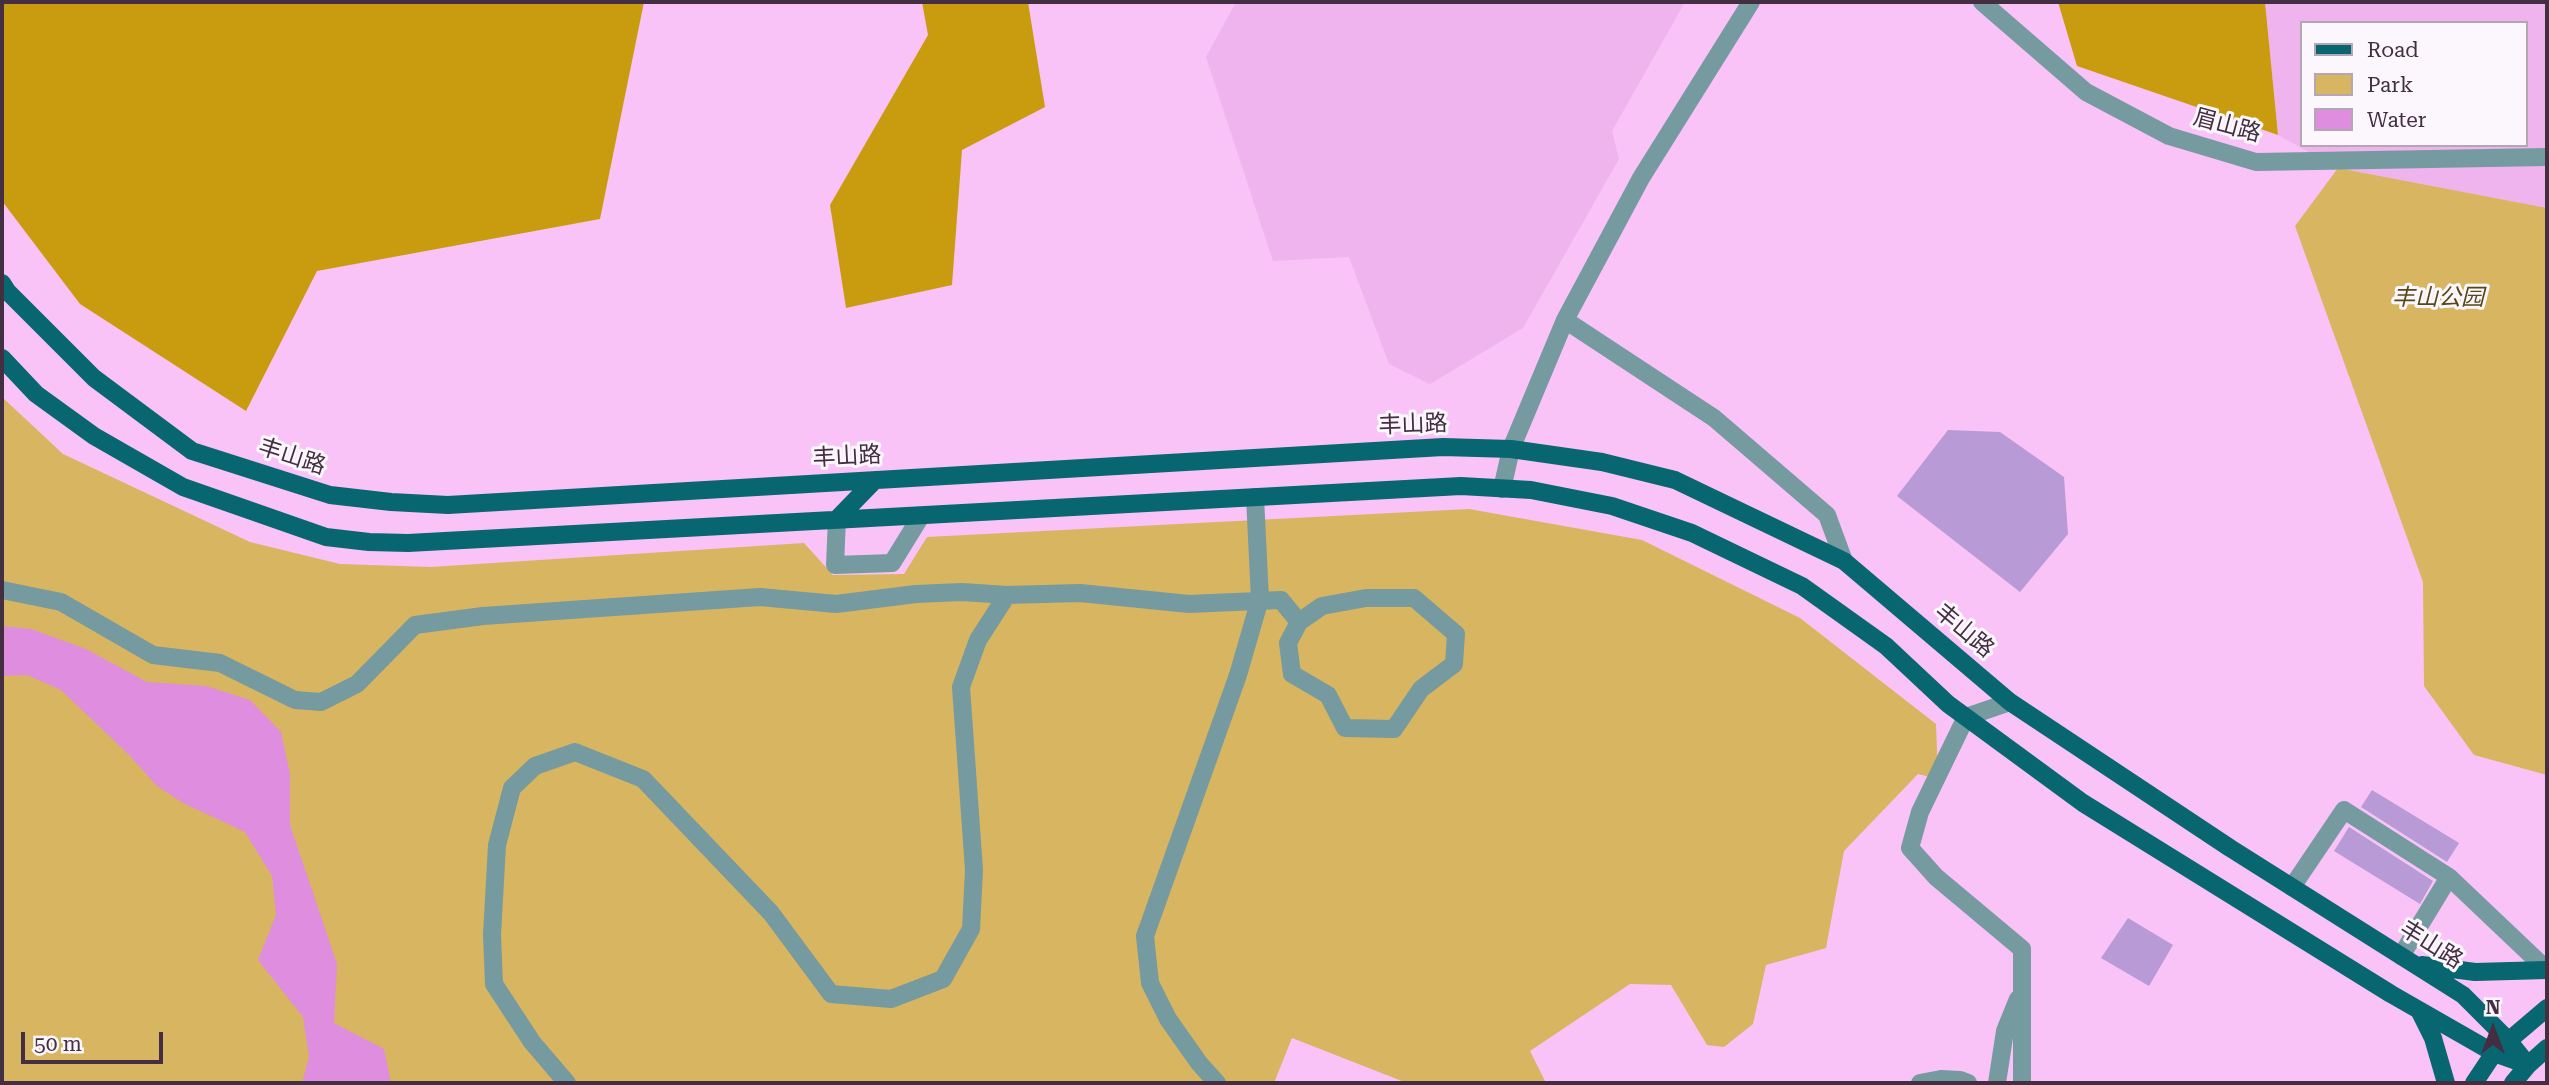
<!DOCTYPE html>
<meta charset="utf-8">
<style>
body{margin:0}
#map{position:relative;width:2549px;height:1085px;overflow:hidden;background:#f9c3f7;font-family:"Roboto Serif",serif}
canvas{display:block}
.frame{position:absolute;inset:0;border:4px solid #432e42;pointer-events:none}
.legend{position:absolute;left:2300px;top:21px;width:228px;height:126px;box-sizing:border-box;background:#fcf7fc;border:2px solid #b2a7b2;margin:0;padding:9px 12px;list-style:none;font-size:21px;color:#432e42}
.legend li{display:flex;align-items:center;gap:14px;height:35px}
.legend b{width:35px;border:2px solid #b2a7b2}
.north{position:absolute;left:2458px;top:994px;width:70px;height:70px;-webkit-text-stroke:5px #fcf7fc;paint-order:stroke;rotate:0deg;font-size:19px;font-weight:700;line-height:28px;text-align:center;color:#432e42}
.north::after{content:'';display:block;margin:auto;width:24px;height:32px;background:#432e42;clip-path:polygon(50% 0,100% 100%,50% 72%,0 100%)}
.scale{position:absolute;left:21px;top:1032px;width:142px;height:32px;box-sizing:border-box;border:4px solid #432e42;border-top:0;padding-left:9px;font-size:21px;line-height:24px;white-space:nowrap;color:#432e42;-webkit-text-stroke:5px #fcf7fc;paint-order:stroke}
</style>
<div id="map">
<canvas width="2549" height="1085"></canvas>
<div class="frame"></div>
<ul class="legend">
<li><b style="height:9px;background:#086671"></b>Road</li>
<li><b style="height:19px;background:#d8b561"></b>Park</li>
<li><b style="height:19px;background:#df8dde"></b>Water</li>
</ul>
<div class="north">N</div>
<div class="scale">50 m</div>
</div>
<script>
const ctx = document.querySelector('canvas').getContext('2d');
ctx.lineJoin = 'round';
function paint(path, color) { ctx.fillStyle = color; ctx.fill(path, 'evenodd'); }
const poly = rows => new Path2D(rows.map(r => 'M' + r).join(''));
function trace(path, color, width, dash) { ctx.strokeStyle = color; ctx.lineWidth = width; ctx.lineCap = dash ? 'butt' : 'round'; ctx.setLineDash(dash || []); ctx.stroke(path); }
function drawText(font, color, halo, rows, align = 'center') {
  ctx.font = font + ' "Roboto Serif","Noto Sans SC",serif'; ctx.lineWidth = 6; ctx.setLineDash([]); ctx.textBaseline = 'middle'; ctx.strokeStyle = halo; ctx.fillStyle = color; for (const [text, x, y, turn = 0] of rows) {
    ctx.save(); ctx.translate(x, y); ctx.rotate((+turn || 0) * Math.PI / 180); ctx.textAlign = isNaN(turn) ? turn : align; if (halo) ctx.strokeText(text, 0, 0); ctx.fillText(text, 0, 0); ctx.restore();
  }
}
const built = poly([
 [1236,2,1685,2,1612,131,1619,159,1523,328,1430,384,1389,364,1349,257,1273,261,1206,57],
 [2265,2,2547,2,2547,208,2338,168,2278,135],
 [2302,23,2526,23,2526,145,2302,145]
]);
const green = poly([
 [2338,168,2547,208,2547,775,2474,755,2424,686,2423,582,2295,226],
 [2,397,63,454,250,542,340,564,431,567,804,543,833,575,904,574,927,537,1469,509,1642,540,1800,618,1936,724,1938,779,1918,774,1844,851,1826,948,1766,965,1753,1024,1724,1047,1707,1045,1671,985,1630,984,1530,1051,1546,1083,1407,1083,1292,1038,1274,1083,2,1083]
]);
const forest = poly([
 [2,2,644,2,600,219,317,271,246,411,80,304,2,201],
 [922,2,1028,2,1045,107,962,150,952,285,846,308,830,205,928,35],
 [2058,2,2265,2,2278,135,2077,66]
]);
const water = poly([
 [2,626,31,629,86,649,147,682,206,686,250,700,281,732,290,774,290,825,337,964,334,1023,384,1049,391,1083,302,1083,309,1057,303,1017,258,960,276,915,272,876,245,832,183,803,157,786,127,753,61,690,27,675,2,676]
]);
const building = poly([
 [1948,430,2000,432,2064,477,2068,534,2020,592,1897,496],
 [2372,790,2459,843,2447,862,2361,807],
 [2349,827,2433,881,2420,904,2334,851],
 [2128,918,2173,945,2149,986,2101,958]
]);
const minor = poly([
 [1982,2,2086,92,2169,136,2256,162,2547,157],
 [1565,320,1714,418,1827,515,1844,561],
 [1502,489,1511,449,1565,320,1641,178,1751,2],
 [837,519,835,565,892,563,921,516],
 [2,590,61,602,153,655,220,663,295,700,321,702,357,684,415,625,483,616,760,597,836,604,916,594,962,592,1007,595,1080,593,1189,604,1281,600,1299,622],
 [1366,598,1414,598,1456,634,1454,664,1421,689,1394,729,1345,728,1328,695,1292,674,1288,643,1299,622,1322,606,1366,598],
 [2010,702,1966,717,1920,812,1910,848,1936,877,2022,949,2022,1083],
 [2449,877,2547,970],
 [2292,887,2344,810,2449,877,2401,956],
 [567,1083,532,1042,494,984,492,935,497,845,512,788,535,766,575,752,643,779,771,913,831,994,891,999,943,979,971,929,974,870,961,687,978,640,1007,595],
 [1217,1083,1199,1063,1168,1019,1150,983,1145,936,1238,675,1260,599,1255,497],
 [1920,1083,1941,1079,1960,1080,1968,1083],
 [1997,1083,2005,1031,2018,999]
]);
const major = poly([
 [2,283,7,291,94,378,192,451,330,495,391,502,448,505,1443,447,1511,449,1602,462,1675,480,1844,561,2010,702,2230,848,2463,995,2508,1040,2528,1065],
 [2,358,36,394,94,436,183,487,326,537,369,542,408,543,1461,486,1531,490,1612,506,1692,533,1802,586,1886,646,1948,704,2083,803,2391,994,2494,1053,2528,1065],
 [837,519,875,480],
 [2422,965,2475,972,2547,970],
 [2419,1010,2433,1038,2446,1083],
 [2474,1083,2494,1053,2547,1008],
 [2513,1083,2528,1065,2547,1048]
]);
const streetNames = [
 ["眉山路",2227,126,15],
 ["丰山路",1413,425,-2],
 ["丰山路",292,457,18],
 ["丰山路",847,457,-3],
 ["丰山路",1964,631,40],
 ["丰山路",2431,945,32]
];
const parkNames = [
 ["丰山公园",2438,298]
];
paint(built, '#efb3ed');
paint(green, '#d8b561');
paint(forest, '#c99c10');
paint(water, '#df8dde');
paint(building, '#b89ad6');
trace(minor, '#759aa0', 18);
trace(major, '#086671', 18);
drawText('23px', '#432e42', '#fcf7fc', streetNames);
drawText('italic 23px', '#5a4717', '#fcf7fc', parkNames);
</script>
